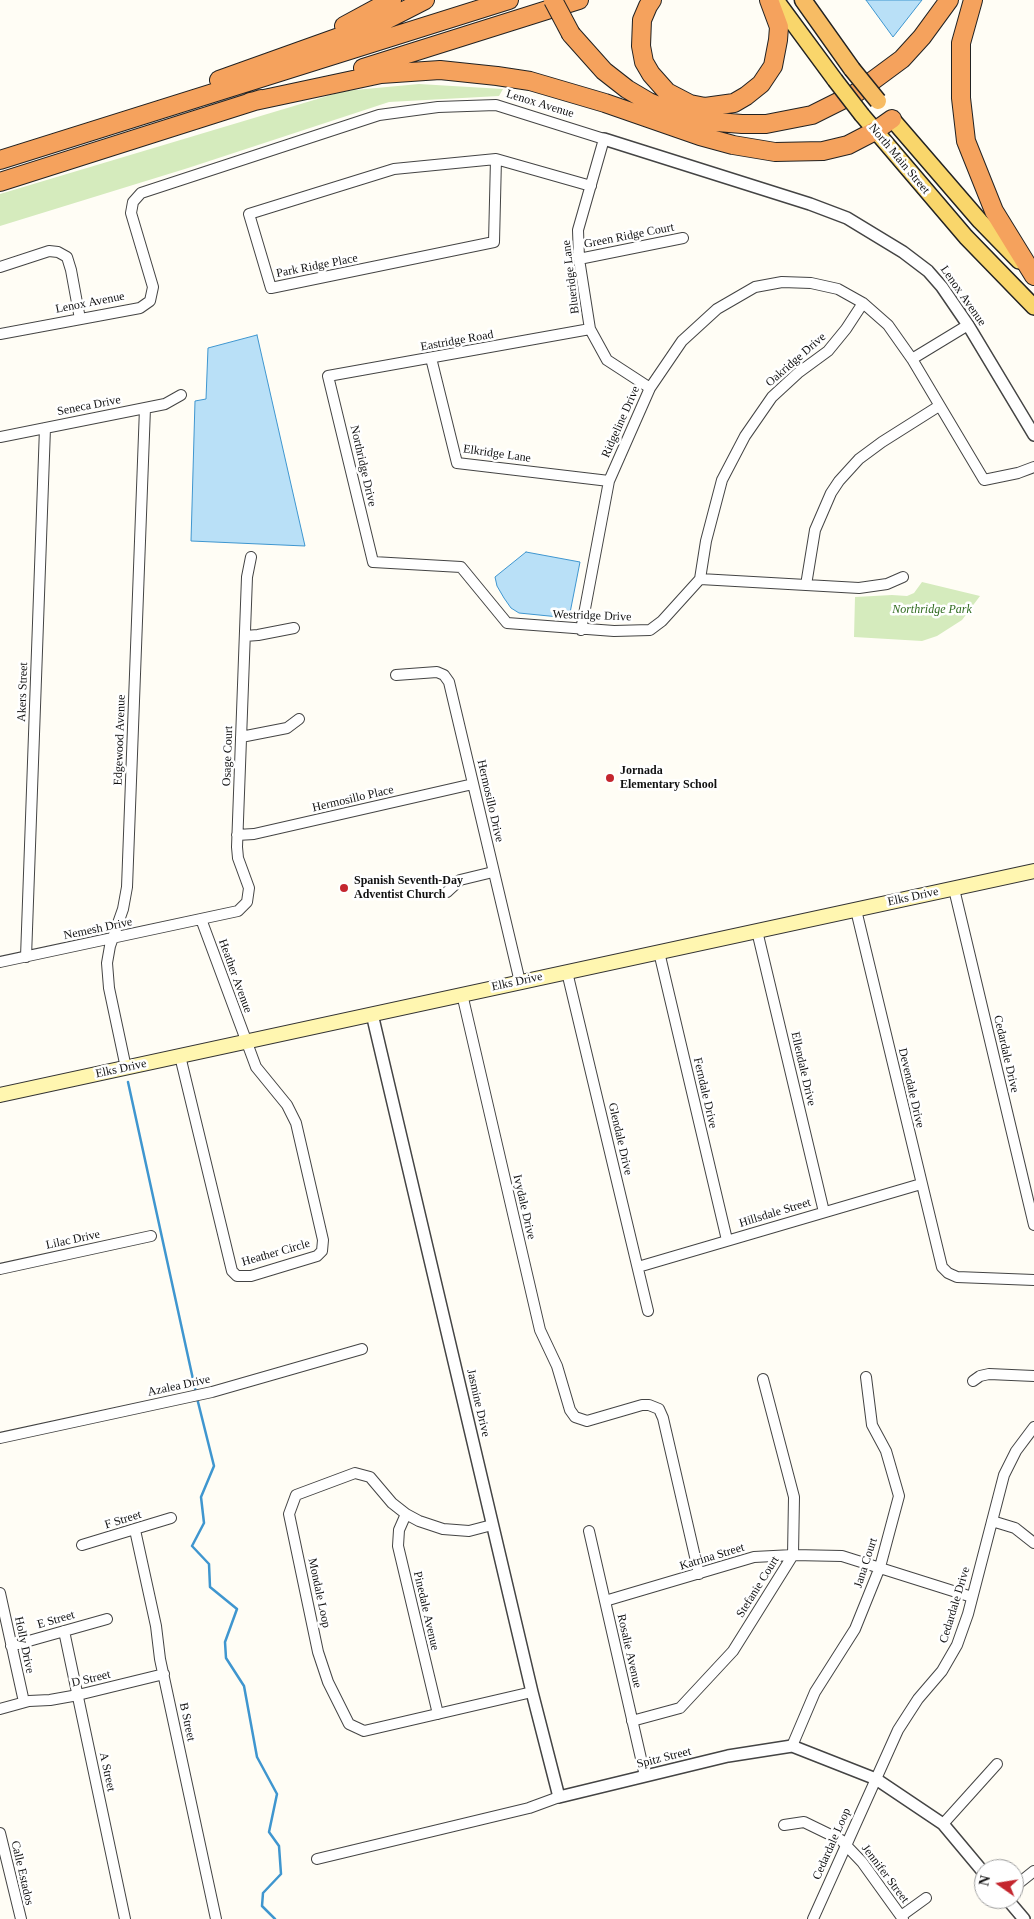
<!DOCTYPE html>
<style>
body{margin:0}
#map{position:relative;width:1034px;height:1919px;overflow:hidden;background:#fffdf5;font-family:Georgia,serif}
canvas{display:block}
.north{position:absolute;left:974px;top:1859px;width:50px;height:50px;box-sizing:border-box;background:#fff;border:1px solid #a0a0a0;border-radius:50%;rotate:283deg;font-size:14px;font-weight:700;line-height:20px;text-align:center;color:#111}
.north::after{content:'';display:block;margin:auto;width:18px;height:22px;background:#c4262e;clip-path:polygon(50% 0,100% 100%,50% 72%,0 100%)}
</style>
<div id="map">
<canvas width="1034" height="1919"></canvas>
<div class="north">N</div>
</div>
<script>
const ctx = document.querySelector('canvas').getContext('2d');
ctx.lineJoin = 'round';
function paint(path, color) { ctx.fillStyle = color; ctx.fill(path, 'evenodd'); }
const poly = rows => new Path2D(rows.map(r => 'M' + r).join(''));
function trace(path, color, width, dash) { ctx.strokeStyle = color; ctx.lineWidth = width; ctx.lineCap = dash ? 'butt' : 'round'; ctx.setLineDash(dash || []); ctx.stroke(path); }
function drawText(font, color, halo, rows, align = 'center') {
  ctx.font = font + ' Georgia,serif'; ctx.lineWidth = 5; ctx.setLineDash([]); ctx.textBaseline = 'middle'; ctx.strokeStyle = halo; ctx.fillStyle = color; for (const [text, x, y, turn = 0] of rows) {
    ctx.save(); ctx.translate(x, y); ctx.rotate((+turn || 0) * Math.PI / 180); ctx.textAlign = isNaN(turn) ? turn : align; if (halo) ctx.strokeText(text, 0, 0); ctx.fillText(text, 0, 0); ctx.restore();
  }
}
const green = poly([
 [419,84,503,89,499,96,389,102,188,168,0,226,0,194,344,91],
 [922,582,980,596,962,620,937,636,922,641,854,637,855,597,892,595,907,596,914,593]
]);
const water = poly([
 [866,0,922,0,893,37,866,0],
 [257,335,305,546,191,541,195,401,206,399,208,348,257,335],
 [526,552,580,562,569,618,519,613,511,608,504,598,497,586,495,577,526,552]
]);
const stream = poly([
 [128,1082,196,1393],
 [197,1398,214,1466,201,1497,204,1523,192,1546,209,1564,210,1587,237,1609,225,1642,226,1658,244,1686,257,1757,277,1794,269,1832,279,1846,281,1874,263,1893,262,1906,275,1919]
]);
const minor = poly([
 [496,159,494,242,271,288,249,214,394,169,496,159,591,186],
 [579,259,683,238],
 [0,267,49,251,58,252,67,257,71,270,80,319],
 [590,329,328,376,373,562,461,567,507,623,614,631,650,630,662,621,700,579,859,588,887,584,903,577],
 [0,334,140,308,150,301,153,287,131,213,133,202,141,193,379,115,438,107,496,105,604,139,578,230,579,259,590,329,607,360,650,388],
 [431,358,457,463,609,481],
 [912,359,968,325],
 [0,437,165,404,181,395],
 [700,579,706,541,722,480,745,436,772,397,798,373,828,351,846,329,863,303],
 [806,585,815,530,831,493,839,481,859,459,882,442,939,406],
 [581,630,609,481,650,388,682,341,717,309,755,287,782,282,811,283,838,289,863,303,888,325,912,359,984,480,1018,473,1034,467],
 [245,636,258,635,294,628],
 [396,675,437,672,444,675,449,682,520,982],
 [241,737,287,728,299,719],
 [237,835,254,834,473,784],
 [954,889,1034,1225],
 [447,892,460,880,493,872],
 [856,910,942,1267,948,1273,957,1277,1034,1280],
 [757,931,824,1212],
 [659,952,727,1240],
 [26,957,45,428],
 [0,962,238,911,247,902,249,888,238,858,237,847,247,577,251,557],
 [567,972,648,1311],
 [462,994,540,1330,557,1366,570,1410,575,1417,587,1421,642,1405,649,1405,659,1409,663,1418,699,1574],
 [180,1056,232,1271,237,1276,251,1276,317,1256,322,1251,323,1240,296,1123,287,1105,256,1067,201,919],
 [126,1068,109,988,107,963,110,946,123,909,127,887,145,408],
 [638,1267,921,1184],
 [0,1269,151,1236],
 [973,1381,980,1376,989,1374,1034,1376],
 [0,1438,212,1392,362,1349],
 [406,1514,399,1530,398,1546,438,1714],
 [992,1521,1015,1528,1034,1543],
 [492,1525,469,1531,443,1529,419,1521,406,1514,392,1503,370,1477,355,1473,296,1495,289,1514,318,1652,328,1682,349,1724,364,1731,532,1692],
 [135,1530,156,1626,160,1659,216,1919],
 [589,1531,645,1776],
 [82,1545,171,1518],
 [0,1593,24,1702],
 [605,1601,754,1557,793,1555,842,1556,972,1597],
 [64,1631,125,1919],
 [11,1646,107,1619],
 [0,1709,29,1701,50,1700,78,1695,164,1674],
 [632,1721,680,1708,733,1651,793,1555,794,1497,763,1379],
 [792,1746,815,1692,855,1629,880,1567,899,1496,886,1451,872,1425,866,1377],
 [943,1824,997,1764],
 [784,1825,804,1822,841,1840,862,1862,903,1919],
 [0,1833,21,1919],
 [317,1859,529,1808,559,1797],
 [1014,1887,1034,1871],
 [901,1916,926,1898],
 [813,1919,898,1730,918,1699,942,1671,957,1645,968,1614,1004,1475,1016,1451,1034,1427]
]);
const tertiary = poly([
 [604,139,810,204,847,218,903,252,928,271,942,287,968,325,1034,435],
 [372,1014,532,1692,559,1797,728,1756,792,1746,876,1779,943,1824,984,1873],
 [1007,1899,1024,1919]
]);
const secondary = poly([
 [0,1095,1034,871]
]);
const primary = poly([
 [776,0,835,80],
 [862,115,966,237,1034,307],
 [892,119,980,221,1019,261]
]);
const trunk = poly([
 [803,0,852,69]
]);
const motorway = poly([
 [652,0,648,6,642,20,641,46,644,62,651,74,667,92,690,104,705,107,734,103,746,96,761,84,773,66,778,40,779,27,769,0],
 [973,0,961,43,961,98,966,141,994,211,1034,276],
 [344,26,392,0],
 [571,34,604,71,627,89,649,102,670,111,717,122,742,124,766,124,812,115,856,93,902,59,922,37,949,0],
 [363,68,579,0],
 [219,80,384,21,425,0],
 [250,102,381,74,440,70,497,76,530,81,605,103,700,136,733,145,775,152,823,151,848,145,875,131,892,119],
 [0,160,509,0],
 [0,182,261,99]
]);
const primaryBridge = poly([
 [835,80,862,115]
]);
const trunkBridge = poly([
 [852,69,878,101]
]);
const motorwayBridge = poly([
 [553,0,571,34]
]);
const markers = [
 [610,778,5,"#c4262e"],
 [344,888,5,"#c4262e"]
];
const streetNames = [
 ["Lenox Avenue",540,104,17],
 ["North Main Street",899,159,50],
 ["Green Ridge Court",629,236,-11],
 ["Park Ridge Place",317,266,-11],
 ["Blueridge Lane",571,277,-97],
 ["Lenox Avenue",963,296,55],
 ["Lenox Avenue",90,303,-11],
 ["Eastridge Road",457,341,-10],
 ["Oakridge Drive",796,360,-41],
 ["Seneca Drive",89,406,-11],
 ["Ridgeline Drive",621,422,-66],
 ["Elkridge Lane",497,454,8],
 ["Northridge Drive",363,466,77],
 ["Westridge Drive",592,616,2],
 ["Akers Street",23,692,-88],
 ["Edgewood Avenue",120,740,-88],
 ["Osage Court",228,756,-88],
 ["Hermosillo Place",353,799,-13],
 ["Hermosillo Drive",490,801,77],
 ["Elks Drive",913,897,-12],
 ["Nemesh Drive",98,929,-12],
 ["Heather Avenue",235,976,70],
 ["Elks Drive",517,982,-12],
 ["Cedardale Drive",1006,1054,77],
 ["Elks Drive",121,1069,-12],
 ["Ellendale Drive",803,1069,77],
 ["Devendale Drive",911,1088,77],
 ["Ferndale Drive",705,1093,77],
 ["Glendale Drive",620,1139,77],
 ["Ivydale Drive",524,1207,77],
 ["Hillsdale Street",775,1213,-17],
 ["Lilac Drive",73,1240,-12],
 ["Heather Circle",276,1253,-16],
 ["Azalea Drive",179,1386,-12],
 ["Jasmine Drive",478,1403,77],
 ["F Street",123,1520,-17],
 ["Katrina Street",712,1557,-17],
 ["Jana Court",866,1563,-72],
 ["Stefanie Court",758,1587,-58],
 ["Mondale Loop",319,1593,78],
 ["Cedardale Drive",955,1605,-73],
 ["Pinedale Avenue",426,1611,77],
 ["E Street",56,1620,-16],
 ["Holly Drive",24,1645,78],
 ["Rosalie Avenue",629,1651,77],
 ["D Street",91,1679,-13],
 ["B Street",187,1722,78],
 ["Spitz Street",664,1758,-14],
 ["A Street",107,1772,78],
 ["Cedardale Loop",832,1844,-66],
 ["Calle Estados",22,1873,77],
 ["Jennifer Street",885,1874,53]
];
const parkNames = [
 ["Northridge Park",932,610]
];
const poiNames = [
 ["Jornada",620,771],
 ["Elementary School",620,785],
 ["Spanish Seventh-Day",354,881],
 ["Adventist Church",354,895]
];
paint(green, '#d5ebbd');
paint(water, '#b9e0f7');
trace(water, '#3f96cf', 1);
trace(stream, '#3f96cf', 2.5);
trace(minor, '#444', 12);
trace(tertiary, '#444', 14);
trace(secondary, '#333', 16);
trace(primary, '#222', 18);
trace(trunk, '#222', 19);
trace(motorway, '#222', 20);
trace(minor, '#fff', 10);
trace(tertiary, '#fff', 11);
trace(secondary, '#fff6b0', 14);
trace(primary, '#f9d66b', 15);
trace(trunk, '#f7bc64', 16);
trace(motorway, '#f5a25d', 18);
trace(primaryBridge, '#222', 18, []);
trace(trunkBridge, '#222', 19, []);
trace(motorwayBridge, '#222', 20, []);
trace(primaryBridge, '#f9d66b', 15);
trace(trunkBridge, '#f7bc64', 16);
trace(motorwayBridge, '#f5a25d', 18);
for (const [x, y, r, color] of markers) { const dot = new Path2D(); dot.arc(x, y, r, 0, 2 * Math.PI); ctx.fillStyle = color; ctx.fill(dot); trace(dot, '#fff', 2); }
drawText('12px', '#111', '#fff', streetNames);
drawText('italic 12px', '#2f6b1f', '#fff', parkNames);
drawText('bold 12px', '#111', '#fff', poiNames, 'left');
</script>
